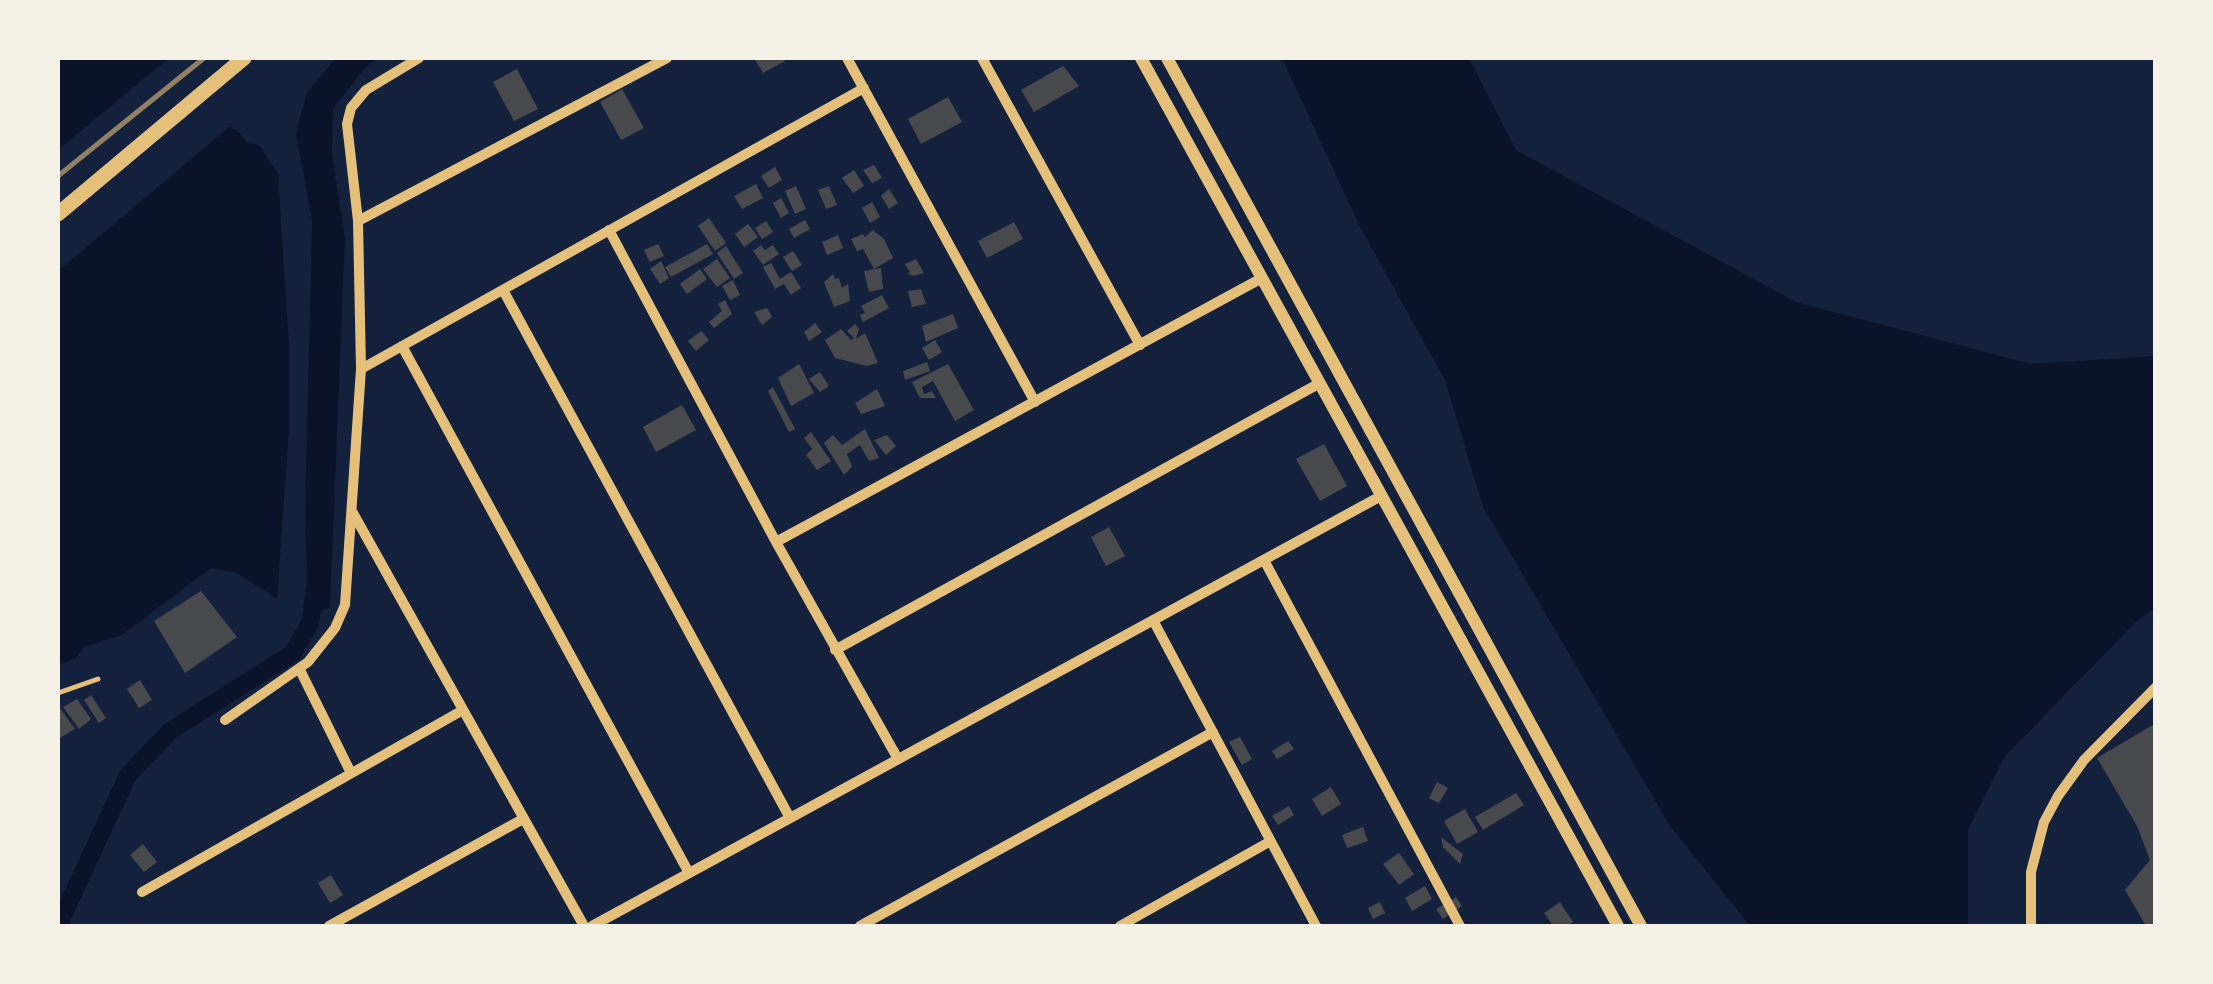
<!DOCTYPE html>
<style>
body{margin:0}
#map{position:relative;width:2213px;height:984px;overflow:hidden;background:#14213d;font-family:"IBM Plex Sans",sans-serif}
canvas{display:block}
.frame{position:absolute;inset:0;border:60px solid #f6f1e7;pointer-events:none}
</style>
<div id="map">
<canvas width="2213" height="984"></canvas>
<div class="frame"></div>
</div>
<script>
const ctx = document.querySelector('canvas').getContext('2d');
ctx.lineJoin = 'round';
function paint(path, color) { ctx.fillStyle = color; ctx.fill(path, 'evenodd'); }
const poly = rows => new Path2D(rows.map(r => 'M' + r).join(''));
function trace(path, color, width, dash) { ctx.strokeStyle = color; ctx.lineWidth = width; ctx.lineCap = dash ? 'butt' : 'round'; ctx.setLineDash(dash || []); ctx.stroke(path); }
const water = poly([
 [58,58,169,58,58,150],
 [336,58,378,58,364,69,333,109,332,154,345,238,330,608,320,611,308,603,305,513,312,221,296,134,306,94],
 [1282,58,1469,58,1516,150,1796,302,2031,364,2155,356,2155,608,2137,621,2005,756,1968,830,1968,926,1750,926,1670,826,1483,507,1445,380,1359,225],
 [229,127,237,130,247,143,259,145,278,174,289,345,289,430,277,599,237,573,211,568,122,635,84,647,75,659,58,665,58,271]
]);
const canal = poly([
 [58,926,128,775,170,731,293,653,310,623,316,585]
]);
const building = poly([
 [754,58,783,58,785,61,763,73],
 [1063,66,1079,86,1034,112,1021,90],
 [517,69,538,109,514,121,493,82],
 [622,89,644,128,621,140,600,102],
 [948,97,962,122,921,144,908,119],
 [874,165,882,178,872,183,863,170],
 [775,167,782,180,769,188,761,176],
 [854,170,864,186,853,193,842,178],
 [756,184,763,198,742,209,734,196],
 [796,186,806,209,795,214,785,191],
 [829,186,837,205,826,209,818,190],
 [889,189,898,203,889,209,881,196],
 [781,198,789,213,781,218,773,203],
 [872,202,880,217,870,223,862,208],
 [709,218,726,243,715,251,698,226],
 [805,220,810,229,794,238,789,229],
 [766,221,773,232,762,239,755,228],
 [1014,222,1023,239,987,258,978,241],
 [748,224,758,237,744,247,735,234],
 [873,230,884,239,893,258,874,269,863,249,857,251,851,239,863,234,865,237],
 [838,235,843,248,827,255,822,242],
 [658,244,664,256,650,262,644,250],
 [707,244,713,254,671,277,665,267],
 [761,245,765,250,773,245,779,254,763,265,753,251],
 [726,246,743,273,734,279,717,253],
 [793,251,802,265,792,271,783,257],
 [717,259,730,278,717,287,703,269],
 [916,259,924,273,913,276,907,273,910,272,905,264],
 [661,261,669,278,660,284,650,269],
 [771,263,780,279,791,272,801,288,791,295,784,284,775,289,763,267],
 [881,268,883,289,869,292,864,271],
 [700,269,707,279,687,294,680,284],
 [833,274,835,279,839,278,842,288,848,284,850,301,834,307,824,282],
 [733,280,740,295,730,300,722,286],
 [921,289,926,304,912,307,908,291],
 [882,295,889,308,863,322,860,315,865,313,861,306],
 [725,300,732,314,714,328,709,322,722,311,718,304],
 [767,308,772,317,762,325,754,312],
 [953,314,958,328,926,342,922,326],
 [815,323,822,332,809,341,804,332],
 [855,324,859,329,856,339,865,333,878,363,867,366,835,358,825,340,841,329,851,340,854,338,847,331],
 [701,331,709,340,696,351,688,341],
 [935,340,942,352,929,360,922,348],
 [927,362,930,371,905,380,903,371],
 [799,364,814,393,791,406,778,378],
 [948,364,974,410,955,421,933,381,922,387,924,394,932,391,936,398,920,398,912,382],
 [820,372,829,386,820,392,809,379],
 [773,387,795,429,789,432,768,391],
 [877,389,885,406,861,414,855,403],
 [682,405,696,430,656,452,643,427],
 [865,429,879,458,869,461,860,445,847,454,852,467,844,475,824,443,833,435,842,445],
 [811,432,831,461,817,470,806,455,812,449,804,438],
 [887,435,896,446,886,455,874,440],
 [1324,444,1347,486,1320,501,1296,459],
 [1109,527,1125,556,1106,566,1091,537],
 [201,591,237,637,185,673,154,621],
 [140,680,152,700,139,708,127,689],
 [91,695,106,718,99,723,84,700],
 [77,699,91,719,79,729,63,707],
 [60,708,75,729,58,739,58,710],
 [2156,723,2156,926,2146,926,2125,890,2150,860,2137,826,2097,758],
 [1240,737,1252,759,1242,765,1229,742],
 [1288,741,1294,749,1277,759,1272,751],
 [1437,782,1448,788,1439,803,1429,798],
 [1331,787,1341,804,1322,816,1312,799],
 [1516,793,1524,805,1483,830,1475,817],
 [1289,806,1294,815,1278,825,1272,816],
 [1465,809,1478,832,1457,844,1444,821],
 [1363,827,1368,841,1347,848,1342,835],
 [1441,837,1463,854,1460,864,1443,847],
 [143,844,157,862,144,872,130,855],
 [1399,853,1414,874,1399,885,1383,864],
 [331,875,343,895,330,903,318,883],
 [1425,886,1432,899,1412,911,1405,898],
 [1456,897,1462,906,1443,919,1436,909],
 [1380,902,1385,913,1373,919,1368,908],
 [1560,902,1573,922,1565,926,1553,926,1544,913]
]);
const service = poly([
 [58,693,98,679]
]);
const minor = poly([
 [847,58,1035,402],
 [982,58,1140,345],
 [358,221,667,58],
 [609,230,776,542,898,759],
 [503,290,790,818],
 [402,346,689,873],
 [361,369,864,88],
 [353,513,584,926],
 [776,542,1262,278],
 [1264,560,1460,926],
 [1153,620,1316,926],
 [835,650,1320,383],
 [300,670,351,773],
 [225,720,308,662,335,628,345,605,361,369,358,221,347,124,351,108,366,90,419,58],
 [142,892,463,710],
 [329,926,523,819],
 [592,926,1381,496],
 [860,926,1213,732],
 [1120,926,1269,842],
 [2031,926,2031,872,2044,822,2058,796,2084,760,2156,687]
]);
const tertiary = poly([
 [1141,58,1618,926],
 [1167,58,1641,926]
]);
const secondary = poly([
 [58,214,244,58]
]);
const rail = poly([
 [58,176,204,58]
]);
paint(water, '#0b132b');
trace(canal, '#0b132b', 18);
paint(building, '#48494c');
trace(service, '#e5c07b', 5);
trace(minor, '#e5c07b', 10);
trace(tertiary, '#e5c07b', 12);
trace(secondary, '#e5c07b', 15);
trace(rail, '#918062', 5);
</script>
